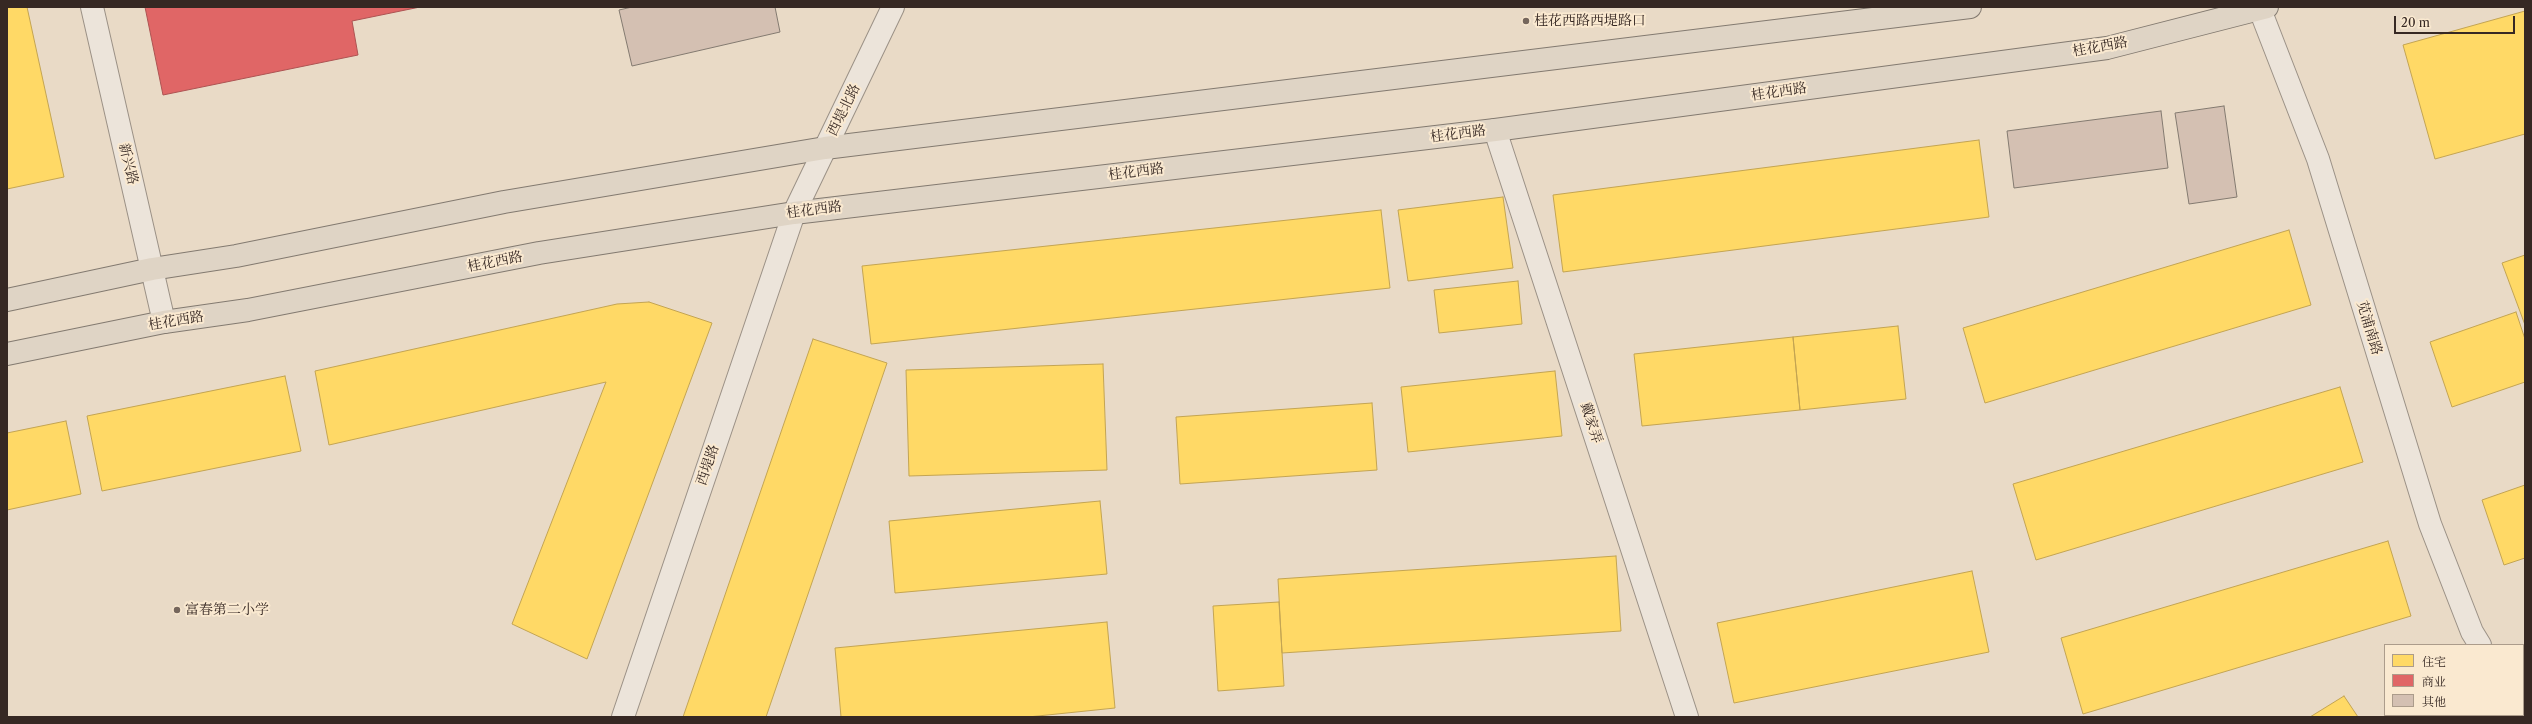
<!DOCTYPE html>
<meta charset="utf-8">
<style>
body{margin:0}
#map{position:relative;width:2532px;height:724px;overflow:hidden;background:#e9dac6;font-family:"Libre Caslon Text","Noto Serif SC",serif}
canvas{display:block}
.frame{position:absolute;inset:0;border:8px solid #362823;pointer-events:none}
.legend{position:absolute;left:2384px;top:644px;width:140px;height:72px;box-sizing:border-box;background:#fae9d0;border:1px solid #ac9c8b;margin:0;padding:5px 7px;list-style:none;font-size:12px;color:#362823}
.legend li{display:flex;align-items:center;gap:8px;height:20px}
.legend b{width:20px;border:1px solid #ac9c8b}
.scale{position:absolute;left:2394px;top:16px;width:121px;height:18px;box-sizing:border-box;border:2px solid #362823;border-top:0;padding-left:5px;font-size:12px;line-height:14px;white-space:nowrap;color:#362823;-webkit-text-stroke:3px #fae9d0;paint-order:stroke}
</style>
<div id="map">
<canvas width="2532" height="724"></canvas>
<div class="frame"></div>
<ul class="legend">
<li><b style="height:11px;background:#ffd966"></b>住宅</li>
<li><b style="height:11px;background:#e06666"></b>商业</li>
<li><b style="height:11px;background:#d4c0b2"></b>其他</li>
</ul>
<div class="scale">20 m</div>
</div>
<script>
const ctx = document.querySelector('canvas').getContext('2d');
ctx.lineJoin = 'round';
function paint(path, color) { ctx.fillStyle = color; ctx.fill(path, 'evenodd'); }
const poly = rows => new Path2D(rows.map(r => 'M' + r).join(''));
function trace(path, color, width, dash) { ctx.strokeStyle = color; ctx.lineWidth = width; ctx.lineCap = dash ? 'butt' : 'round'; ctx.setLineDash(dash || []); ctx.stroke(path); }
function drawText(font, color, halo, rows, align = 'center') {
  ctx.font = font + ' "Libre Caslon Text","Noto Serif SC",serif'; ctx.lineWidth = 4; ctx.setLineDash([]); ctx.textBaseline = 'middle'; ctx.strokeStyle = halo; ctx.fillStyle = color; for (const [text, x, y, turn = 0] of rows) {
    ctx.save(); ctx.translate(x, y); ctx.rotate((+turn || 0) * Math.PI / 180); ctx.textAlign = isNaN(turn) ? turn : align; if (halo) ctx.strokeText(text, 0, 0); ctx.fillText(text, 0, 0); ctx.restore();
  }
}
const homes = poly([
 [7,7,27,7,64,177,7,189,7,7],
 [2525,11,2525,134,2435,159,2403,45,2525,11],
 [1979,140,1989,217,1563,272,1553,195,1979,140],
 [1503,197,1513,268,1408,281,1398,210,1503,197],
 [1381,210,1390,288,871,344,862,266,1381,210],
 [2289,230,2311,305,1985,403,1963,328,2289,230],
 [2525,255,2525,325,2502,263,2525,255],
 [1518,281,1522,324,1439,333,1434,290,1518,281],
 [649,302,712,323,587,659,512,624,606,382,329,445,315,371,617,304,649,302],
 [2516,312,2525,339,2525,382,2452,407,2430,342,2516,312],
 [1898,326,1906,399,1800,410,1793,337,1898,326],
 [1793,337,1800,410,1642,426,1634,354,1793,337],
 [813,339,887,363,766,717,683,717,813,339],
 [1103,364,1107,470,909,476,906,370,1103,364],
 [1555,371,1562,436,1408,452,1401,387,1555,371],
 [285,376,301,451,102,491,87,416,285,376],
 [2340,387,2363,462,2036,560,2013,484,2340,387],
 [1372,403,1377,470,1180,484,1176,417,1372,403],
 [66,421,81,494,7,510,7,433,66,421],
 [2525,485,2525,558,2504,565,2482,500,2525,485],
 [1100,501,1107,574,895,593,889,521,1100,501],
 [2388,541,2411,616,2083,714,2061,638,2388,541],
 [1616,556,1621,631,1282,653,1278,579,1616,556],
 [1972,571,1989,652,1734,703,1717,623,1972,571],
 [1279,602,1284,686,1218,691,1213,606,1279,602],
 [1107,622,1115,708,1028,717,841,717,835,648,1107,622],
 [2344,696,2358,717,2310,717,2344,696]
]);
const shops = poly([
 [145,7,420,7,352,21,358,55,163,95,145,7]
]);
const building = poly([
 [632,7,775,7,780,32,632,66,619,10,632,7],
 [2224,106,2237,197,2189,204,2175,113,2224,106],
 [2161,111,2168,168,2014,188,2007,131,2161,111]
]);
const minor = poly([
 [92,7,164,322],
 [2259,7,2318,159,2430,524,2472,632,2480,645],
 [1495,130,1687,717],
 [2519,715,2520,717],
 [623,717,794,213,893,7]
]);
const major = poly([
 [7,300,152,269,236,256,504,202,825,148,1970,7],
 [7,354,164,322,248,310,539,253,794,213,1495,130,2107,48,2267,7]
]);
const markers = [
 [1526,21,4,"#75665c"],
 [177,610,4,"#75665c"]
];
const poiNames = [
 ["桂花西路西堤路口",1534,21],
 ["富春第二小学",185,610]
];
const streetNames = [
 ["桂花西路",2100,47,-10],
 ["桂花西路",1779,92,-8],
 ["西堤北路",844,110,-64],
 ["桂花西路",1458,134,-7],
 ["新兴路",128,164,77],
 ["桂花西路",1136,172,-7],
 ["桂花西路",814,210,-7],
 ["桂花西路",495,262,-11],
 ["桂花西路",176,321,-9],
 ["苋浦南路",2369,328,73],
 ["戴家弄",1591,423,72],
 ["西堤路",708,465,-71]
];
paint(homes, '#ffd966');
trace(homes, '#c3a452', 1);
paint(shops, '#e06666');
trace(shops, '#ad5352', 1);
paint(building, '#d4c0b2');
trace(building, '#837a70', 1);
trace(minor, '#9b9186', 24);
trace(major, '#837a70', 24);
trace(minor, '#ece4da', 22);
trace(major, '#dfd4c5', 22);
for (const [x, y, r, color] of markers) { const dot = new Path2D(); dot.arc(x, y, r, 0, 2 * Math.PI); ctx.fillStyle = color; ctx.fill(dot); trace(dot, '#fae9d0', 1.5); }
drawText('14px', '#362823', '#fae9d0', poiNames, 'left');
drawText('14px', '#362823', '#fae9d0', streetNames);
</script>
